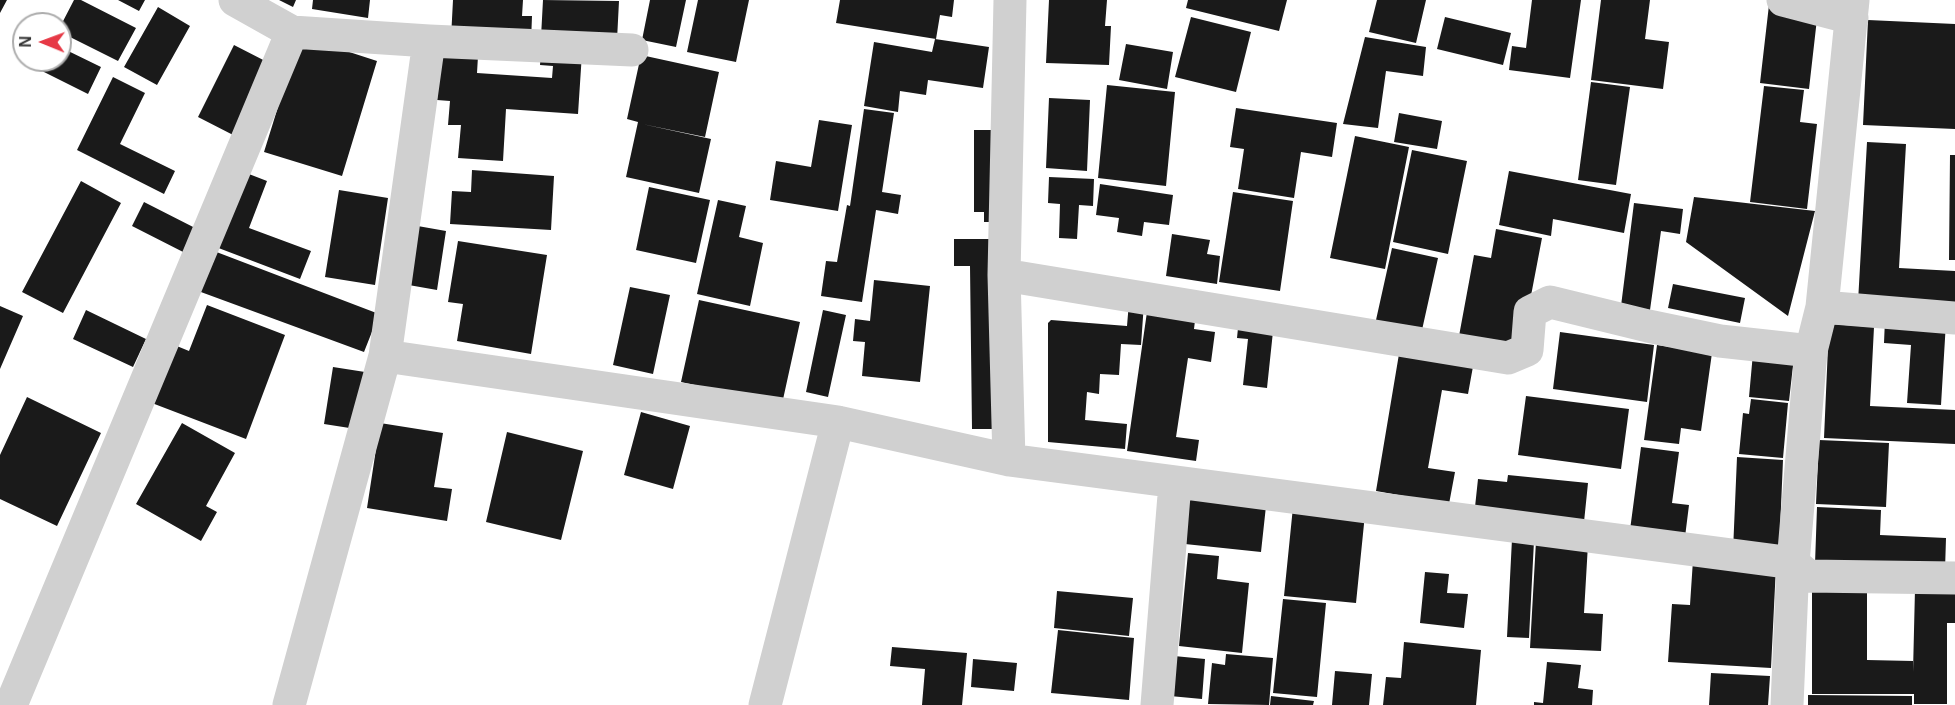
<!DOCTYPE html>
<style>
body{margin:0}
#map{position:relative;width:1955px;height:705px;overflow:hidden;background:#fff;font-family:Helvetica,sans-serif}
canvas{display:block}
.north{position:absolute;left:12px;top:12px;width:60px;height:60px;box-sizing:border-box;background:#fff;border:2px solid #adadad;border-radius:50%;rotate:271deg;font-size:16px;font-weight:700;line-height:24px;text-align:center;color:#333}
.north::after{content:'';display:block;margin:auto;width:21px;height:27px;background:#e63946;clip-path:polygon(50% 0,100% 100%,50% 72%,0 100%)}
</style>
<div id="map">
<canvas width="1955" height="705"></canvas>
<div class="north">N</div>
</div>
<script>
const ctx = document.querySelector('canvas').getContext('2d');
ctx.lineJoin = 'round';
function paint(path, color) { ctx.fillStyle = color; ctx.fill(path, 'evenodd'); }
const poly = rows => new Path2D(rows.map(r => 'M' + r).join(''));
function trace(path, color, width, dash) { ctx.strokeStyle = color; ctx.lineWidth = width; ctx.lineCap = dash ? 'butt' : 'round'; ctx.setLineDash(dash || []); ctx.stroke(path); }
const building = poly([
 [0,0,7,0,0,13],
 [74,0,81,0,136,28,118,61,60,32,60,27],
 [118,0,145,0,139,11],
 [279,0,296,0,293,7],
 [313,0,370,0,368,18,312,9],
 [453,0,523,0,522,16,532,16,531,42,451,38],
 [543,0,619,1,617,40,541,37],
 [650,0,686,0,676,47,642,40],
 [698,0,749,0,736,62,687,52],
 [840,0,954,0,952,17,940,15,936,39,836,23],
 [1049,0,1107,0,1105,26,1111,26,1109,65,1046,63],
 [1188,0,1287,0,1279,31,1186,8],
 [1377,0,1426,0,1416,43,1369,32],
 [1532,0,1581,0,1570,78,1509,70,1512,46,1526,48],
 [1601,0,1650,0,1645,39,1669,42,1663,89,1591,80],
 [1769,5,1818,10,1809,89,1760,83],
 [158,7,190,26,157,85,124,67],
 [1191,17,1251,32,1236,92,1175,77],
 [1445,17,1511,33,1503,65,1437,49],
 [1868,20,1955,24,1955,129,1863,125],
 [300,36,377,61,342,176,264,152],
 [1365,37,1426,47,1423,76,1386,71,1378,128,1343,124],
 [935,39,989,47,983,88,928,80,926,95,900,91,898,112,864,106,874,42,932,52],
 [1126,44,1173,52,1167,89,1119,80],
 [234,45,273,65,237,137,198,117],
 [60,47,101,67,88,94,40,70,46,60,60,60],
 [541,51,582,53,578,114,506,109,503,161,458,158,461,125,448,125,450,101,437,100,440,54,478,56,477,73,552,78,553,66,540,65],
 [641,55,719,72,705,137,642,124,711,139,699,193,626,177,638,122,627,119],
 [113,77,145,93,120,144,175,171,164,194,77,150],
 [1591,82,1630,87,1616,185,1578,180],
 [1107,85,1175,92,1166,186,1098,178],
 [1764,86,1804,90,1800,122,1817,124,1807,209,1750,202],
 [1049,98,1090,100,1087,171,1046,168],
 [1236,108,1337,123,1332,157,1301,152,1294,198,1238,189,1244,149,1230,147],
 [864,109,894,113,882,192,901,195,898,214,876,210,862,302,821,296,826,261,837,262,847,205,850,206],
 [1399,113,1442,121,1437,149,1394,142],
 [819,120,852,125,838,211,770,200,776,161,811,167],
 [974,130,1003,130,1004,222,984,222,984,212,974,212],
 [1355,136,1409,147,1385,269,1330,258],
 [1867,142,1906,144,1899,268,1955,271,1955,307,1858,302],
 [1412,150,1467,161,1448,254,1393,242],
 [1950,155,1955,155,1955,260,1949,260],
 [236,169,267,181,249,228,311,251,300,279,208,244],
 [472,170,554,176,551,230,450,224,452,191,471,192],
 [1509,171,1631,194,1624,233,1553,219,1551,236,1499,225],
 [1049,177,1094,179,1093,206,1079,205,1077,239,1059,238,1060,204,1048,203],
 [81,181,121,203,63,313,22,292],
 [1100,184,1173,195,1169,225,1144,222,1142,236,1117,232,1119,218,1096,215],
 [649,187,710,200,696,263,636,250],
 [339,190,388,198,375,285,325,277],
 [1233,192,1293,201,1280,291,1219,282],
 [1694,197,1815,211,1788,316,1686,242],
 [718,200,746,206,739,237,763,243,750,306,697,294],
 [144,202,201,231,189,255,132,226],
 [1634,203,1683,209,1680,234,1661,231,1650,310,1621,306],
 [412,225,446,231,437,290,403,284],
 [1496,229,1542,238,1521,348,1459,336,1474,255,1491,258],
 [1172,234,1210,240,1207,254,1220,256,1217,284,1166,276],
 [954,239,1000,239,1002,429,972,429,970,266,954,266],
 [458,241,547,255,531,354,457,341,463,304,448,302],
 [206,248,379,314,364,352,190,288],
 [1392,248,1438,258,1420,339,1374,329],
 [874,280,930,286,920,382,862,376,865,342,853,341,855,319,870,321],
 [1673,284,1745,298,1740,323,1668,308],
 [630,287,670,295,653,374,613,365],
 [699,300,800,322,782,404,681,382],
 [1129,302,1144,303,1141,345,1121,344,1119,375,1100,374,1099,394,1087,392,1085,420,1127,424,1125,449,1048,442,1048,323,1051,320,1127,326],
 [207,305,285,335,246,439,144,400,167,342,189,351],
 [1148,305,1196,312,1194,329,1215,332,1211,362,1188,358,1176,437,1199,440,1196,461,1127,451],
 [0,306,23,316,0,369],
 [86,310,146,339,133,367,73,339],
 [823,310,846,315,828,397,806,392],
 [1239,318,1274,322,1267,388,1243,385,1248,339,1237,338],
 [1885,319,1946,322,1941,405,1907,403,1911,345,1884,343],
 [1829,324,1874,327,1870,406,1955,410,1955,444,1824,438],
 [1560,332,1654,345,1647,402,1553,389],
 [1657,345,1712,353,1701,431,1681,428,1679,444,1644,440],
 [1400,348,1474,361,1468,394,1442,390,1428,468,1455,472,1449,504,1376,491],
 [1753,353,1794,357,1789,401,1749,397],
 [333,367,365,372,356,429,324,424],
 [1526,396,1629,409,1621,469,1518,455],
 [27,397,101,433,57,526,0,499,0,455],
 [1751,399,1788,403,1783,458,1739,454,1743,413,1749,414],
 [641,412,690,426,673,489,624,475],
 [182,423,235,453,206,506,217,512,201,541,136,504],
 [380,423,443,433,434,487,452,489,447,521,367,508],
 [507,432,583,451,561,540,486,522],
 [1819,440,1889,443,1886,507,1816,504],
 [1641,447,1679,452,1672,503,1689,505,1685,537,1630,530],
 [1737,457,1783,460,1779,553,1733,551],
 [1508,475,1588,483,1584,522,1475,507,1478,479,1507,482],
 [1189,499,1266,506,1261,552,1185,544],
 [1293,507,1365,514,1356,603,1284,596],
 [1817,507,1881,510,1880,535,1946,538,1945,570,1815,564],
 [1512,539,1534,541,1529,638,1507,637],
 [1536,541,1588,544,1584,613,1603,614,1601,651,1530,648],
 [1188,553,1219,556,1217,579,1249,583,1242,653,1179,646],
 [1693,560,1776,566,1771,668,1668,662,1672,604,1690,605],
 [1425,572,1449,574,1447,593,1468,594,1464,628,1420,623],
 [1812,589,1867,589,1867,660,1913,661,1913,672,1915,589,1955,589,1955,623,1947,623,1947,704,1914,704,1914,694,1812,694],
 [1057,591,1133,598,1129,636,1054,628],
 [1283,599,1326,603,1317,697,1273,693],
 [1058,630,1134,638,1129,700,1051,693],
 [1404,642,1481,650,1476,705,1383,705,1386,677,1401,678],
 [892,647,967,653,962,705,922,705,925,669,890,666],
 [1226,654,1273,658,1269,705,1208,704,1212,663,1225,665],
 [1174,656,1205,659,1202,699,1170,696],
 [973,659,1017,663,1014,691,971,687],
 [1547,662,1581,665,1578,688,1593,690,1592,705,1534,705,1534,702,1543,703],
 [1335,671,1372,674,1369,705,1332,705],
 [1711,673,1770,676,1768,705,1709,705],
 [1808,695,1912,696,1912,705,1808,705],
 [1271,696,1314,701,1313,705,1270,705]
]);
const minor = poly([
 [235,0,292,32,429,41,632,50],
 [1783,0,1852,18],
 [1004,275,1508,358,1527,350,1530,312,1550,302,1648,326,1720,341,1811,351],
 [1822,307,1955,318],
 [385,356,838,422,1009,460,1793,563,1808,576,1955,578],
 [1009,460,1004,275,1010,0],
 [11,705,292,32],
 [289,705,385,356,429,41],
 [765,705,838,422],
 [1157,705,1175,483],
 [1787,705,1793,563,1811,351,1822,307,1853,0]
]);
paint(building, '#1a1a1a');
trace(minor, '#d0d0d0', 33);
</script>
